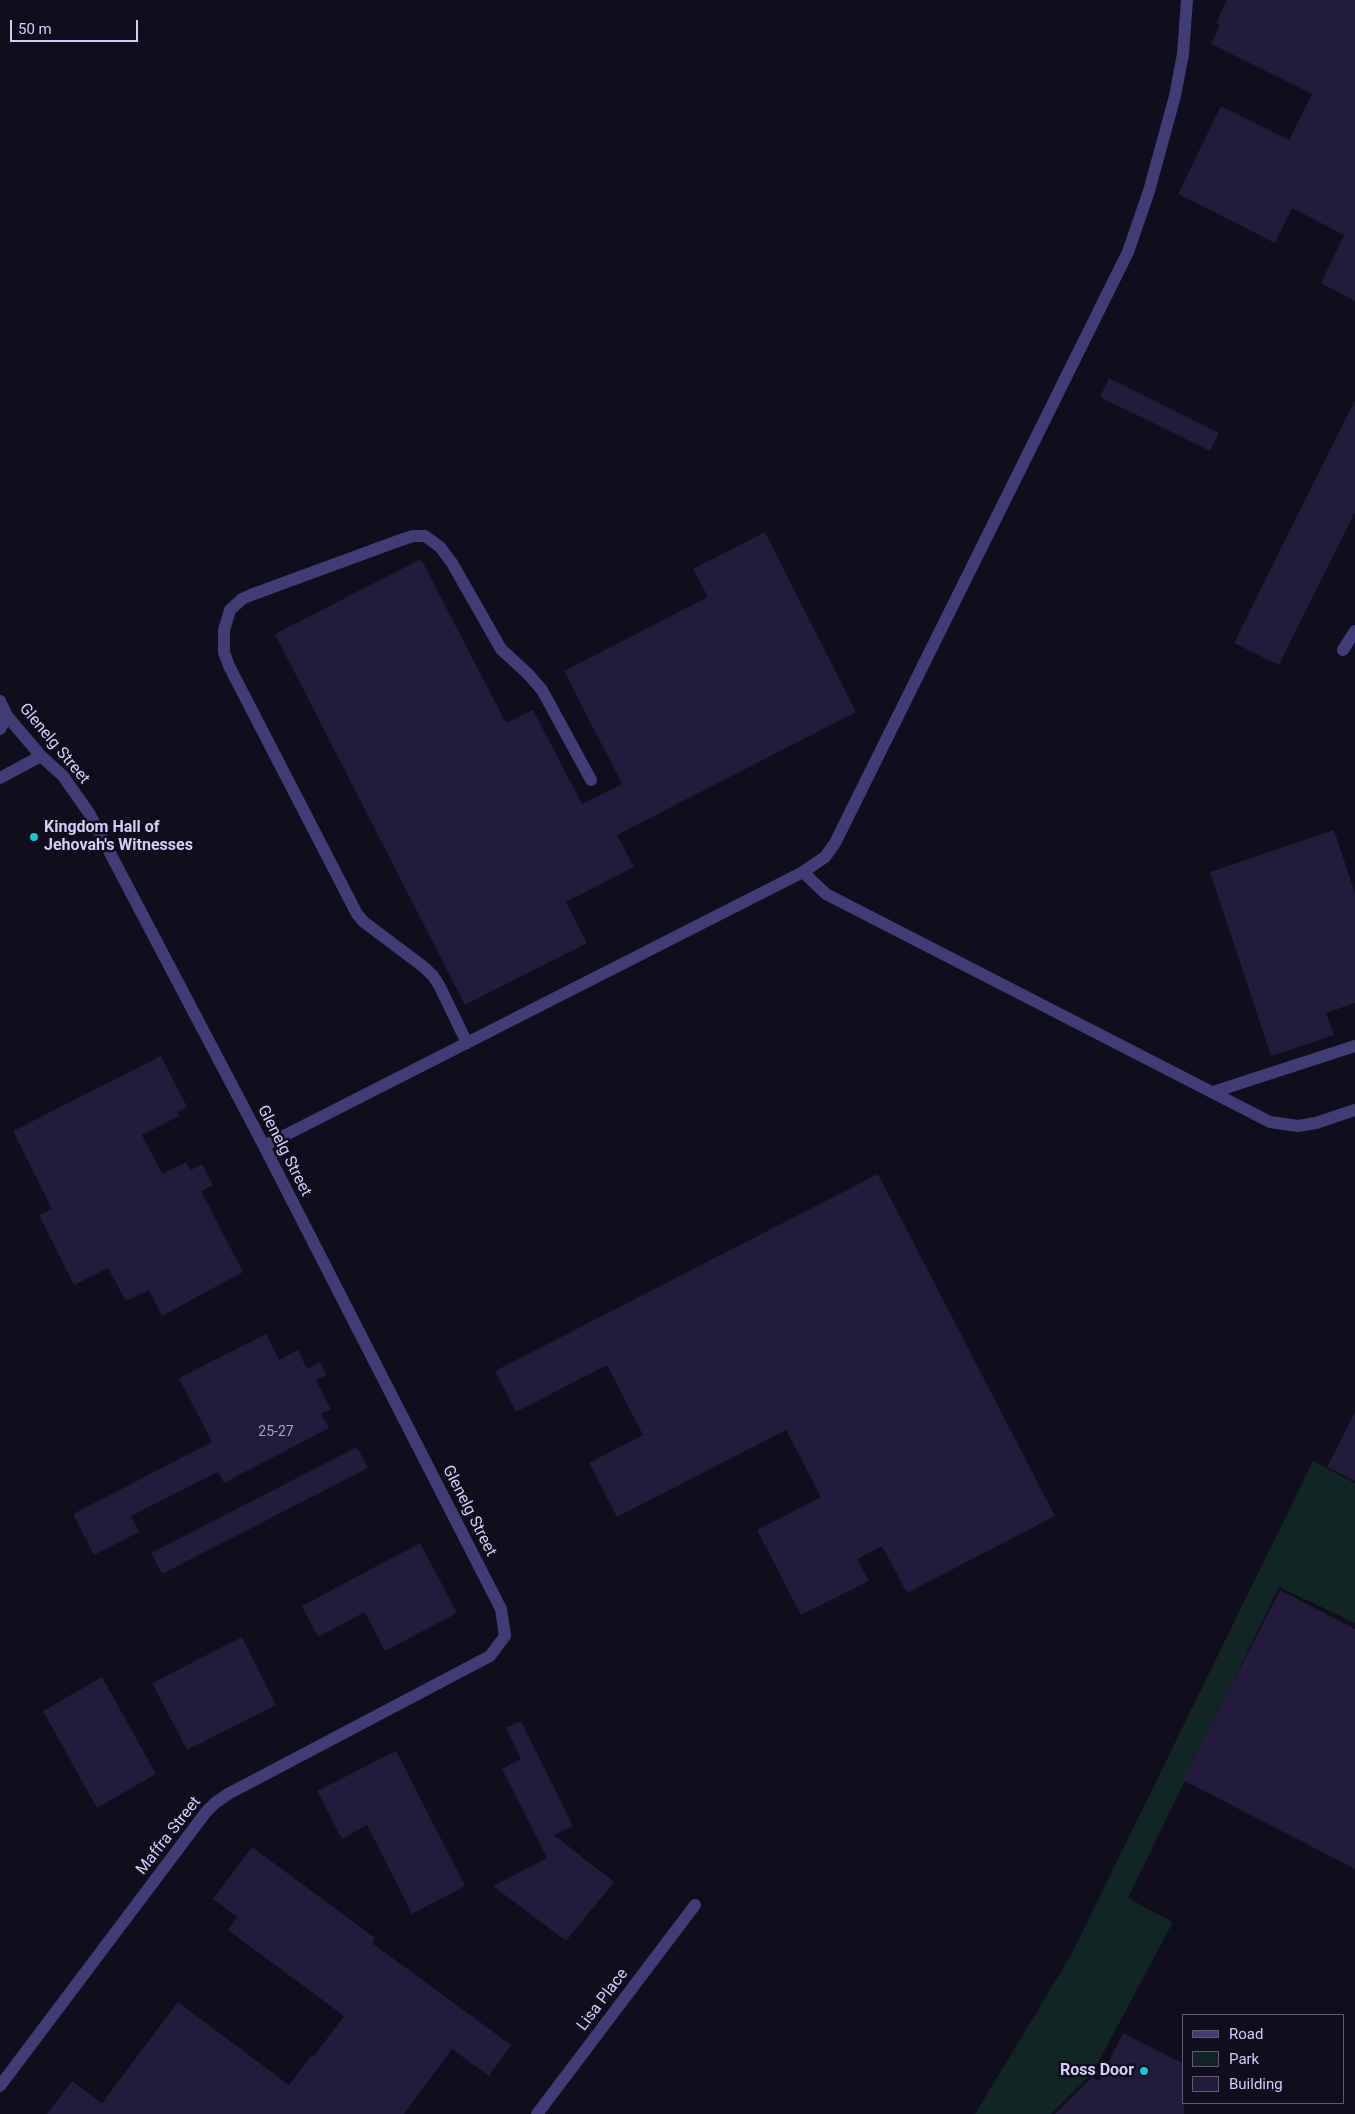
<!DOCTYPE html>
<style>
body{margin:0}
#map{position:relative;width:1355px;height:2114px;overflow:hidden;background:#100d1c;font-family:Roboto,sans-serif}
canvas{display:block}
.legend{position:absolute;left:1182px;top:2014px;width:162px;height:90px;box-sizing:border-box;background:#100d1c;border:1px solid #5e5a75;margin:0;padding:6px 9px;list-style:none;font-size:15px;color:#d3cdfa}
.legend li{display:flex;align-items:center;gap:10px;height:25px}
.legend b{width:25px;border:1px solid #5e5a75}
.scale{position:absolute;left:10px;top:20px;width:128px;height:22px;box-sizing:border-box;border:2px solid #d3cdfa;border-top:0;padding-left:6px;font-size:15px;line-height:18px;white-space:nowrap;color:#d3cdfa;-webkit-text-stroke:4px #100d1c;paint-order:stroke}
</style>
<div id="map">
<canvas width="1355" height="2114"></canvas>
<ul class="legend">
<li><b style="height:6px;background:#403d76"></b>Road</li>
<li><b style="height:14px;background:#112524"></b>Park</li>
<li><b style="height:14px;background:#221b3b"></b>Building</li>
</ul>
<div class="scale">50 m</div>
</div>
<script>
const ctx = document.querySelector('canvas').getContext('2d');
ctx.lineJoin = 'round';
function paint(path, color) { ctx.fillStyle = color; ctx.fill(path, 'evenodd'); }
const poly = rows => new Path2D(rows.map(r => 'M' + r).join(''));
function trace(path, color, width, dash) { ctx.strokeStyle = color; ctx.lineWidth = width; ctx.lineCap = dash ? 'butt' : 'round'; ctx.setLineDash(dash || []); ctx.stroke(path); }
function drawText(font, color, halo, rows, align = 'center') {
  ctx.font = font + ' Roboto,sans-serif'; ctx.lineWidth = 5; ctx.setLineDash([]); ctx.textBaseline = 'middle'; ctx.strokeStyle = halo; ctx.fillStyle = color; for (const [text, x, y, turn = 0] of rows) {
    ctx.save(); ctx.translate(x, y); ctx.rotate((+turn || 0) * Math.PI / 180); ctx.textAlign = isNaN(turn) ? turn : align; if (halo) ctx.strokeText(text, 0, 0); ctx.fillText(text, 0, 0); ctx.restore();
  }
}
const green = poly([
 [1313,1461,1355,1483,1355,1623,1279,1587,1128,1898,1173,1922,1092,2074,1051,2114,975,2114,1071,1955]
]);
const building = poly([
 [1227,0,1355,0,1355,301,1321,283,1344,235,1292,208,1275,243,1178,194,1221,106,1289,140,1312,94,1211,44,1220,26,1216,23],
 [1109,378,1219,433,1210,451,1100,397],
 [1355,400,1355,512,1279,665,1234,643],
 [765,532,856,712,617,835,634,867,566,902,587,943,465,1005,275,634,421,559,506,723,533,710,582,804,622,784,564,671,708,597,693,569],
 [1334,830,1355,893,1355,1003,1326,1013,1334,1035,1271,1056,1210,872],
 [161,1056,187,1107,177,1112,179,1116,142,1135,162,1174,186,1162,191,1170,202,1164,213,1185,201,1191,243,1272,162,1316,149,1290,126,1301,108,1268,74,1285,39,1215,52,1209,13,1131],
 [878,1174,1055,1516,907,1593,882,1546,857,1559,869,1581,801,1615,757,1530,821,1497,786,1430,617,1517,589,1463,643,1435,607,1365,516,1412,495,1371],
 [266,1334,279,1360,298,1350,307,1369,320,1362,326,1375,316,1380,331,1409,321,1414,329,1428,224,1483,218,1472,131,1516,139,1532,94,1555,73,1514,212,1442,179,1378],
 [1355,1412,1355,1481,1327,1467],
 [357,1447,368,1468,162,1574,151,1553],
 [420,1543,457,1613,385,1651,365,1612,318,1637,302,1606],
 [1280,1590,1355,1629,1355,1869,1183,1780],
 [242,1637,276,1705,187,1750,152,1683],
 [102,1677,156,1774,97,1808,43,1711],
 [521,1721,573,1826,554,1835,614,1882,566,1941,493,1886,547,1858,502,1769,521,1759,506,1728],
 [396,1751,465,1886,412,1914,367,1825,342,1839,317,1791],
 [252,1847,375,1938,372,1943,511,2045,489,2076,452,2049,404,2114,47,2114,72,2081,102,2103,178,2002,289,2085,312,2055,314,2056,344,2016,228,1930,237,1917,213,1899],
 [1123,2033,1184,2064,1184,2114,1055,2114,1092,2077,1099,2081]
]);
const minor = poly([
 [1187,0,1183,54,1175,96,1149,191,1128,252,835,843,825,857,803,872,826,894,1270,1122,1298,1126,1316,1123,1355,1110],
 [1343,650,1355,631],
 [0,701,7,716,41,756,63,776,89,813,264,1146,501,1609,505,1636,490,1656,228,1794,215,1803,206,1812,0,2086],
 [0,729,7,716],
 [0,778,41,756],
 [467,1043,439,985,433,976,425,968,364,922,357,914,229,666,224,652,224,630,230,610,242,599,251,595,398,541,413,536,425,536,440,547,452,563,501,649,528,674,542,690,591,780],
 [1213,1092,1355,1046],
 [264,1146,803,872],
 [537,2114,695,1905]
]);
const markers = [
 [34,837,5,"#17c5dc"],
 [1144,2071,5,"#17c5dc"]
];
const numberNames = [
 ["25-27",276,1432]
];
const streetNames = [
 ["Glenelg Street",54,744,50],
 ["Glenelg Street",284,1151,63],
 ["Glenelg Street",469,1511,63],
 ["Maffra Street",169,1836,-52],
 ["Lisa Place",603,2000,-53]
];
const poiNames = [
 ["Kingdom Hall of",44,828],
 ["Jehovah's Witnesses",44,846],
 ["Ross Door",1134,2071,"right"]
];
paint(green, '#112524');
paint(building, '#221b3b');
trace(minor, '#403d76', 12);
for (const [x, y, r, color] of markers) { const dot = new Path2D(); dot.arc(x, y, r, 0, 2 * Math.PI); ctx.fillStyle = color; ctx.fill(dot); trace(dot, '#100d1c', 2); }
drawText('14px', '#a7a0ca', null, numberNames);
drawText('16px', '#d3cdfa', '#100d1c', streetNames);
drawText('bold 16px', '#d3cdfa', '#100d1c', poiNames, 'left');
</script>
